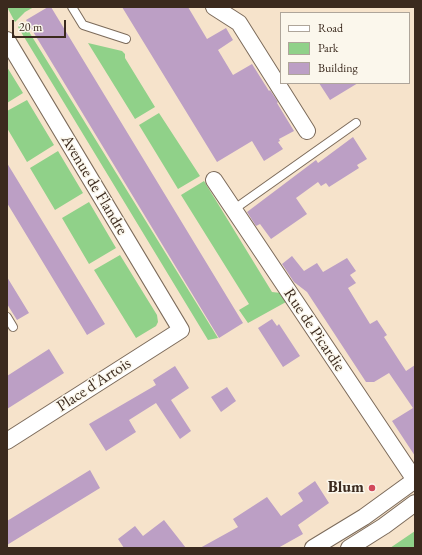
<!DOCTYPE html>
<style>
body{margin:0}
#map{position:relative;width:422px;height:555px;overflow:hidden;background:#f6e3cb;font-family:"EB Garamond",serif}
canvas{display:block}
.frame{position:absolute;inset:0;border:8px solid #3b2a1e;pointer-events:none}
.legend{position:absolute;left:280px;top:12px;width:130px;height:72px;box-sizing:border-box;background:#fbf7ec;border:1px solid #aea59a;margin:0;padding:5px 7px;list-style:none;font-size:12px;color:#3b2a1e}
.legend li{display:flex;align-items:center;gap:8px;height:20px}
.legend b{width:20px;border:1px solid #aea59a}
.scale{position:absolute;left:12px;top:20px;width:54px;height:18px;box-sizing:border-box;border:2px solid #3b2a1e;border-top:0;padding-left:5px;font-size:12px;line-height:14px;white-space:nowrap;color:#3b2a1e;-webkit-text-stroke:3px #fbf7ec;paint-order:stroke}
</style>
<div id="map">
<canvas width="422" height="555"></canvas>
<div class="frame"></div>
<ul class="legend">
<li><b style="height:5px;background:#fff"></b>Road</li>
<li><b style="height:11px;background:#90d189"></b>Park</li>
<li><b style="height:11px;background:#bc9fc5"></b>Building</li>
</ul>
<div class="scale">20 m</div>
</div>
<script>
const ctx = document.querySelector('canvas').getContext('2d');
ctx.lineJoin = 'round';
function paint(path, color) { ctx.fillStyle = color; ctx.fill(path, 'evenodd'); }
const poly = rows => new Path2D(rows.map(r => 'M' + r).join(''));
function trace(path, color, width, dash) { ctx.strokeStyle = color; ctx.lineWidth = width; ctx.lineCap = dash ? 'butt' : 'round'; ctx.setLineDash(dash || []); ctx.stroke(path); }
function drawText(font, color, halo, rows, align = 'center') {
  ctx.font = font + ' "EB Garamond",serif'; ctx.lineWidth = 3; ctx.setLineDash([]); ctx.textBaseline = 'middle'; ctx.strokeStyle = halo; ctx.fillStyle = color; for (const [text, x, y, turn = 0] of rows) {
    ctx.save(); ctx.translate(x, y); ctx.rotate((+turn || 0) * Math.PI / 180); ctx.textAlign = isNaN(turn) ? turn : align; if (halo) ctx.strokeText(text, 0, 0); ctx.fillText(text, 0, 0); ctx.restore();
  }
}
const green = poly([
 [7,7,34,7,25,12,15,22],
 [23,22,218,338,208,340,18,27],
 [88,43,122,51,125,54,125,58,155,107,135,119],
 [7,67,23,93,7,103],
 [27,100,54,145,27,162,7,128,7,111],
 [159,113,200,176,178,189,139,125],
 [58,151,83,193,55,210,30,168],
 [204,181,272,292,281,293,286,302,248,323,239,310,249,304,181,195],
 [89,202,116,248,89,264,62,218],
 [120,255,157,315,158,322,156,326,136,338,94,270],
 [415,531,415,548,390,548]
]);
const building = poly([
 [48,7,51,7,243,323,219,338,26,20],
 [122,7,188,7,207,39,226,28,233,40,218,50,233,75,252,64,269,91,270,90,278,102,277,103,294,131,279,139,280,141,278,142,283,149,264,161,252,141,217,162],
 [319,83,358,83,330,100],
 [353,137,367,159,357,165,359,168,329,187,326,183,321,186,318,182,296,198,307,214,271,239,260,224,256,226,247,212,316,160,318,163],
 [7,163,105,324,87,335,7,203],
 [292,256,304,271,317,263,323,272,347,258,356,271,350,275,356,283,348,288,370,324,377,320,387,335,384,337,406,371,415,365,415,456,392,421,413,408,389,373,374,382,366,382,307,292,294,282,282,264],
 [7,277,29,313,17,320,7,304],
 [272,319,277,326,279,324,300,356,283,367,258,328],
 [49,349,64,373,7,409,7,376],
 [175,366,189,388,171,400,191,431,180,439,156,403,129,420,136,432,106,451,89,424,156,385,153,380],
 [227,387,236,401,221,412,211,397],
 [90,470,100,488,7,545,7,521],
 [315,481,329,503,298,525,303,534,278,548,200,548,238,527,233,519,267,497,281,516,303,501,298,493],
 [164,520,186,548,124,548,118,539,135,526,143,536]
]);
const lane = poly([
 [72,7,83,25,126,39],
 [233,210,356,123],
 [7,317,13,327]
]);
const street = poly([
 [214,7,239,23,307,131],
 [7,40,181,330,7,441],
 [214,180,415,480],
 [313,548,364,517,415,480],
 [349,548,384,526,415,503]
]);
const markers = [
 [372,488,4,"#d1495b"]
];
const streetNames = [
 ["Avenue de Flandre",94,185,59],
 ["Rue de Picardie",314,330,56],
 ["Place d'Artois",94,385,-33]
];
const poiNames = [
 ["Blum",364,488]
];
paint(green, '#90d189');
paint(building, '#bc9fc5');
trace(lane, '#7c6b5b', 10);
trace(street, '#7c6b5b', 18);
trace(lane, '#fff', 8);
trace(street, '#fff', 16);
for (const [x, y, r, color] of markers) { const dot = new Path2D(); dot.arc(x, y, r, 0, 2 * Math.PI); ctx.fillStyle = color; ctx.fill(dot); trace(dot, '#fbf7ec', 1.5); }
drawText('16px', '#3b2a1e', '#fbf7ec', streetNames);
drawText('bold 16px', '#3b2a1e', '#fbf7ec', poiNames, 'right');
</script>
